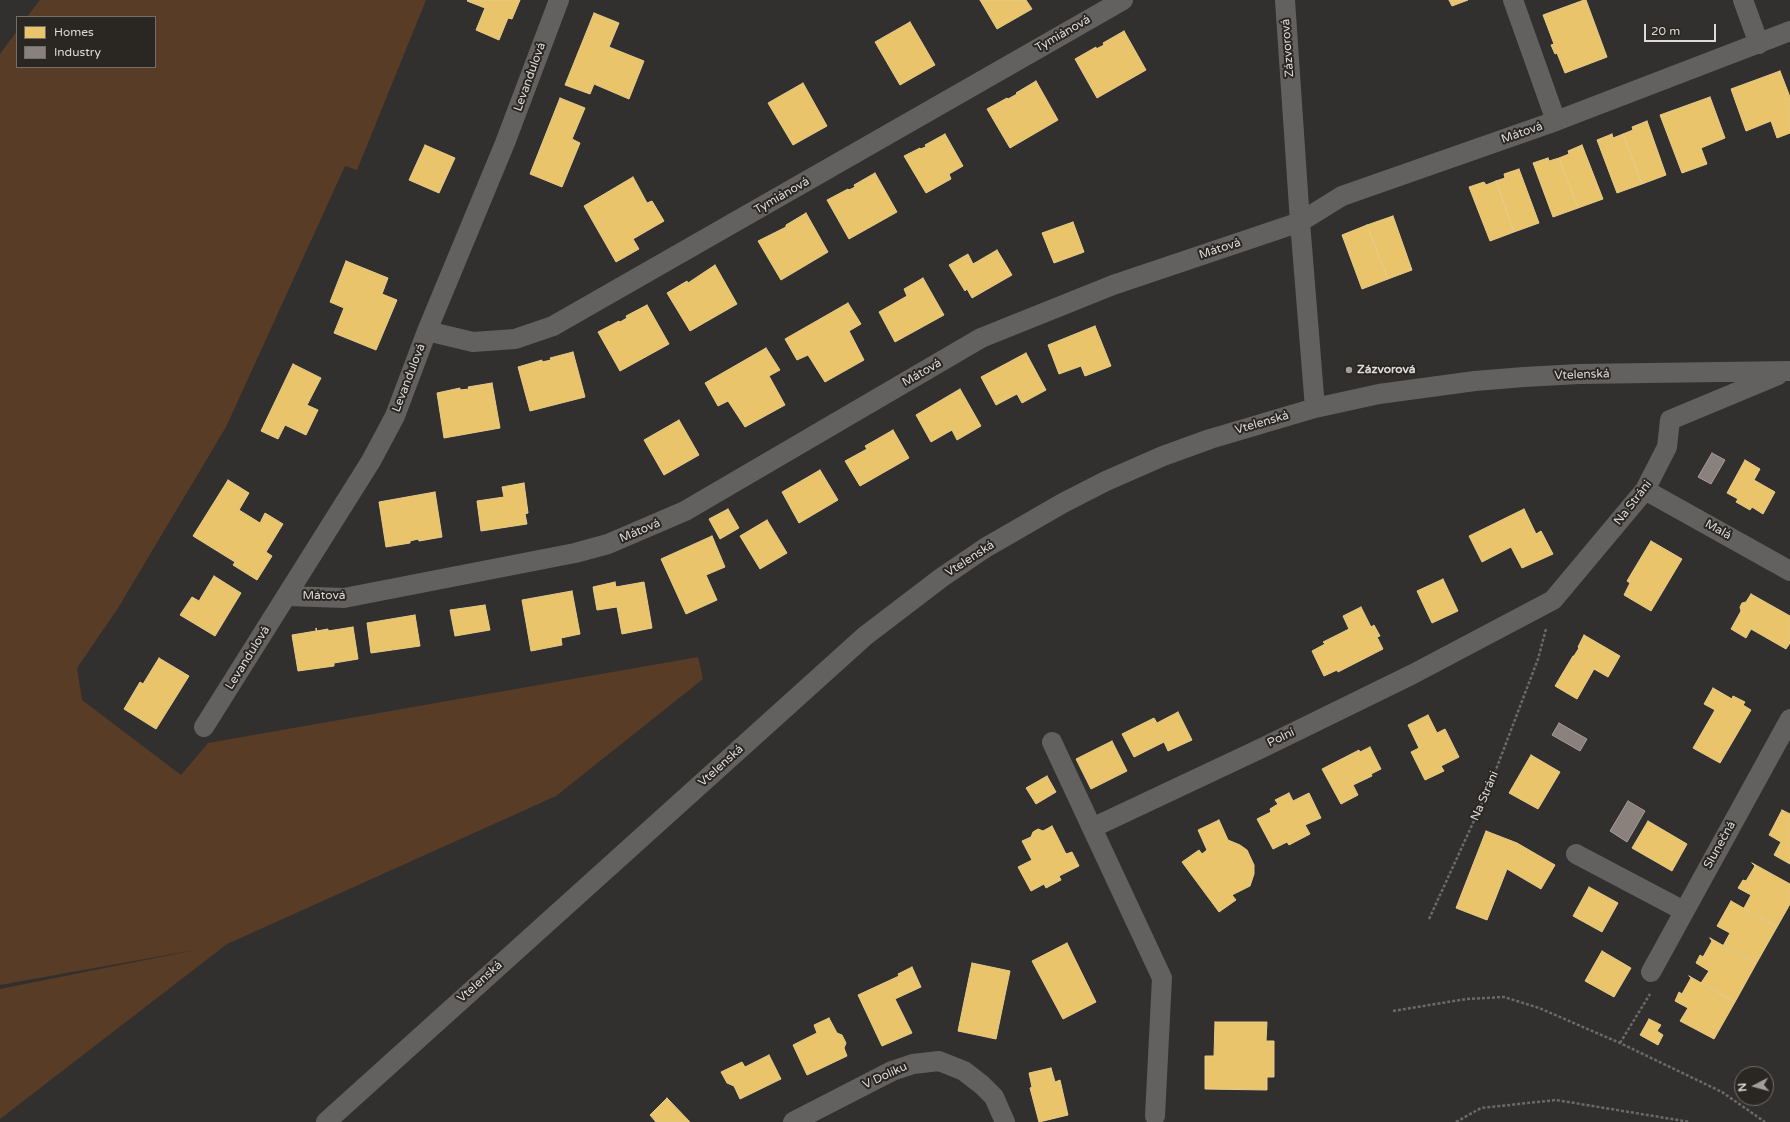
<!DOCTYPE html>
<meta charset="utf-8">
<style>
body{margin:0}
#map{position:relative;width:1790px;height:1122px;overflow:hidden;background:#32302e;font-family:"Varela Round",sans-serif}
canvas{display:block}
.legend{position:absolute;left:16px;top:16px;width:140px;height:52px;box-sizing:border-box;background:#2a2622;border:1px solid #726e6b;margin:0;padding:5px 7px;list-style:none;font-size:12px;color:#dddad8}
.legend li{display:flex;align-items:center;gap:8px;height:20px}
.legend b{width:20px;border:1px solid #726e6b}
.north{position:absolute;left:1734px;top:1066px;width:40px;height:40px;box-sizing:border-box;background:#2a2622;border:1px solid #726e6b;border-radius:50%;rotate:264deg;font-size:11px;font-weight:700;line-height:16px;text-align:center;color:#dddad8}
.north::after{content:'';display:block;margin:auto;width:14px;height:18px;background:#a19e9c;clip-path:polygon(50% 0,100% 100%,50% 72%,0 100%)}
.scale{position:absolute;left:1644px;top:24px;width:72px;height:18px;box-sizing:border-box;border:2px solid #dddad8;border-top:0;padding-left:5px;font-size:12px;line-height:14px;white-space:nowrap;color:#dddad8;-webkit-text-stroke:3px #2a2622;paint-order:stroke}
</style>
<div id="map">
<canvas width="1790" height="1122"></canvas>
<ul class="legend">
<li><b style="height:11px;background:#e9c46a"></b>Homes</li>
<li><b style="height:11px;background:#8a817c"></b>Industry</li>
</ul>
<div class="north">N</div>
<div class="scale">20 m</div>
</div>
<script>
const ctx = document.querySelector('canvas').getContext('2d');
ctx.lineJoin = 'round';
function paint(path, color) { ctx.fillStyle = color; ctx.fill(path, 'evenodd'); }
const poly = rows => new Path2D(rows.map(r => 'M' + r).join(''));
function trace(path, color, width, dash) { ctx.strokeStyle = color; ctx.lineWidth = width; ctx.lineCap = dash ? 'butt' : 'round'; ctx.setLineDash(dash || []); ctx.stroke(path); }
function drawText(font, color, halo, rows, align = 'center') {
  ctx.font = font + ' "Varela Round",sans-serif'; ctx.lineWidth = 4; ctx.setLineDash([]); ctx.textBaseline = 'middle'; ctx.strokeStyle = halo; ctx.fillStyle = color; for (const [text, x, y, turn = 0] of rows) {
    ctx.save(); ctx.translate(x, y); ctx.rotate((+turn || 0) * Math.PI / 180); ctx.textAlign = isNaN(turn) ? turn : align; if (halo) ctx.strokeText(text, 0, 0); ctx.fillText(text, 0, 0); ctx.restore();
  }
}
const green = poly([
 [40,0,426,0,357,170,345,166,226,427,118,608,77,668,82,700,181,775,208,743,698,657,703,679,556,796,227,944,0,1119,0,989,200,949,0,985,0,54,17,31,17,67,155,67,155,17,27,17]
]);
const homes = poly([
 [468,0,520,0,512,19,508,18,499,40,476,30,485,8,467,1,468,0],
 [980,0,1026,0,1032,9,997,29,980,0],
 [1449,0,1468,0,1452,6,1449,0],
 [1584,0,1586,0,1607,57,1565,73,1557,53,1555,54,1551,45,1554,44,1543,15,1584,0],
 [594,13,619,23,609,47,644,61,629,99,594,84,590,94,565,85,594,13],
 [910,22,935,65,900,85,875,42,910,22],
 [1124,31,1146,70,1097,98,1075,59,1096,47,1096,49,1104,45,1103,43,1124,31],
 [1780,71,1790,97,1790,133,1777,138,1771,121,1746,131,1731,89,1780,71],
 [1036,81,1058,120,1010,148,987,109,1007,98,1008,99,1017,94,1016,93,1036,81],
 [803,83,827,126,793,145,768,103,803,83],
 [1710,97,1725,138,1701,148,1707,164,1682,173,1660,115,1710,97],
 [560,98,585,108,572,139,580,143,562,187,530,174,560,98],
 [1647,121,1666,175,1642,184,1623,134,1633,130,1632,127,1647,121],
 [945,134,963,166,949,174,951,179,926,193,904,156,920,148,920,149,926,147,925,145,945,134],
 [1612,134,1613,138,1623,134,1642,184,1617,193,1597,140,1612,134],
 [425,145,455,158,439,193,409,180,425,145],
 [1582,145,1603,199,1578,208,1559,158,1569,154,1568,151,1582,145],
 [1548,158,1549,161,1559,158,1578,208,1553,217,1533,163,1548,158],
 [1519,169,1539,223,1514,232,1496,181,1505,178,1504,174,1519,169],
 [875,173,897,212,849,239,827,200,848,189,849,190,855,187,854,185,875,173],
 [633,177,647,203,652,201,664,221,633,239,639,249,616,262,584,206,633,177],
 [1496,181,1514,232,1490,241,1469,187,1484,182,1486,185,1496,181],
 [806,213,828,252,781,280,758,241,786,227,786,225,806,213],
 [1393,216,1412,270,1388,279,1367,225,1393,216],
 [1073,222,1084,252,1054,263,1042,233,1073,222],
 [1367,225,1388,279,1362,289,1342,235,1367,225],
 [997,250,1012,275,972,298,967,289,965,291,949,265,968,254,973,264,997,250],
 [346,261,388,278,382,294,397,300,376,350,334,333,344,308,330,302,346,261],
 [715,265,737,304,690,331,667,293,687,281,688,283,715,265],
 [923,278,944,315,895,342,879,312,907,296,904,289,923,278],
 [848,303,861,324,849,331,864,360,825,382,808,355,797,360,785,339,848,303],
 [647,305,669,344,620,371,598,332,619,321,620,322,627,318,626,316,647,305],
 [1095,326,1111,366,1085,376,1081,366,1059,374,1048,345,1095,326],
 [766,348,780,370,769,376,785,405,745,427,728,401,718,406,705,383,766,348],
 [573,352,585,397,530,411,518,367,542,360,542,362,551,360,550,358,573,352],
 [1026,353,1046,390,1022,403,1017,394,996,405,981,377,1026,353],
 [293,364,321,378,307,405,318,410,306,435,285,425,278,439,261,431,293,364],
 [492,383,500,428,444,438,437,393,460,388,460,390,469,389,468,387,492,383],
 [960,389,981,426,957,440,952,430,931,442,916,415,960,389],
 [679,420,699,455,664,475,644,440,679,420],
 [893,430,909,458,860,486,845,461,867,449,865,446,893,430],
 [1745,460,1760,469,1754,480,1775,492,1763,514,1752,507,1750,510,1736,502,1738,499,1727,493,1745,460],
 [820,470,838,500,799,523,782,492,820,470],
 [228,480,249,493,239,510,260,523,265,513,283,524,266,552,272,556,257,580,233,565,235,562,193,536,228,480],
 [524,483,528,513,525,514,527,524,481,531,477,501,504,497,502,487,524,483],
 [435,492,442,537,419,541,418,539,410,541,410,543,386,547,379,502,435,492],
 [728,509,739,528,720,539,709,519,728,509],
 [1524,509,1536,534,1541,531,1553,554,1522,568,1511,547,1482,562,1469,536,1524,509],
 [767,520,787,553,760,569,740,536,767,520],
 [712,536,725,567,706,575,717,600,686,614,661,559,712,536],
 [1651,541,1682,559,1651,611,1624,595,1630,583,1627,581,1651,541],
 [214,576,241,593,215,636,180,615,192,597,199,601,214,576],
 [1443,579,1458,611,1432,623,1417,591,1443,579],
 [615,582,616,587,644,582,652,628,622,634,617,607,597,610,593,587,615,582],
 [572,591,580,634,561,638,562,645,531,651,522,600,572,591],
 [1751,594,1790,616,1790,643,1786,649,1751,629,1746,638,1731,629,1741,611,1740,607,1742,603,1746,602,1751,594],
 [485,605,490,630,455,636,450,610,485,605],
 [1361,607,1371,627,1374,625,1380,636,1377,637,1383,649,1338,672,1337,670,1324,676,1312,651,1325,644,1323,642,1349,629,1343,616,1361,607],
 [415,615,420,646,371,653,367,623,415,615],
 [353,627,358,659,334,663,334,666,298,671,292,635,316,631,316,628,317,631,328,629,328,631,353,627],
 [1584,635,1620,656,1608,677,1594,669,1577,699,1555,686,1573,656,1574,656,1579,648,1578,647,1584,635],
 [159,658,189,676,156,729,124,709,140,682,143,684,159,658],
 [1713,688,1732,699,1733,696,1745,702,1743,705,1751,710,1720,763,1693,748,1715,710,1704,704,1713,688],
 [1178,712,1192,740,1168,751,1164,742,1134,757,1122,734,1154,718,1157,723,1178,712],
 [1428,715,1437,733,1445,729,1459,757,1441,766,1444,771,1425,780,1411,752,1419,748,1408,725,1428,715],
 [1112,741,1127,771,1091,789,1076,759,1112,741],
 [1370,747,1381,769,1371,774,1372,776,1353,785,1358,795,1341,804,1322,769,1359,750,1360,752,1370,747],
 [1531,755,1560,772,1538,809,1509,793,1531,755],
 [1047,776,1056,792,1036,804,1026,788,1047,776],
 [1289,793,1293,801,1309,793,1321,818,1305,825,1310,834,1289,845,1287,842,1273,849,1257,819,1271,812,1270,809,1278,804,1275,800,1289,793],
 [1782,810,1790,814,1790,864,1774,855,1781,842,1769,835,1782,810],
 [1219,820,1228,840,1240,845,1247,850,1254,865,1254,874,1250,886,1232,895,1236,900,1219,912,1182,862,1199,850,1202,854,1207,850,1198,830,1219,820],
 [1648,821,1687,844,1672,871,1632,848,1648,821],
 [1052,826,1066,854,1072,852,1079,866,1059,876,1061,880,1046,888,1044,884,1031,891,1018,867,1032,860,1022,841,1031,837,1033,832,1038,829,1043,831,1052,826],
 [1486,831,1517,843,1555,865,1541,889,1507,869,1487,920,1456,908,1486,831],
 [1752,863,1790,884,1790,904,1777,927,1744,908,1751,895,1738,888,1743,880,1746,881,1755,866,1752,863],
 [1589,887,1618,903,1602,932,1573,916,1589,887],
 [1731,901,1777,927,1756,964,1723,946,1730,933,1717,926,1731,901],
 [1710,938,1756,964,1735,1002,1701,983,1709,971,1696,963,1700,955,1703,957,1712,941,1710,938],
 [1067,943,1096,1002,1063,1019,1032,961,1067,943],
 [1602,951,1631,968,1614,997,1585,981,1602,951],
 [972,963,1010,971,996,1039,958,1031,972,963],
 [912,967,921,987,895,999,912,1033,882,1046,858,995,899,976,898,974,912,967],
 [1689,976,1735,1002,1714,1039,1680,1021,1688,1008,1675,1001,1679,992,1682,994,1691,978,1689,976],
 [829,1018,837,1033,842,1035,846,1043,844,1048,847,1056,807,1075,793,1045,817,1033,814,1025,829,1018],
 [1649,1019,1661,1025,1657,1031,1663,1035,1658,1045,1640,1035,1649,1019],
 [1215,1022,1267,1022,1266,1041,1274,1041,1274,1077,1267,1077,1267,1090,1205,1089,1205,1056,1214,1056,1215,1022],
 [769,1055,781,1079,740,1099,734,1086,727,1083,721,1072,742,1062,745,1067,769,1055],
 [1051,1068,1055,1082,1060,1080,1068,1115,1039,1122,1030,1088,1032,1087,1029,1073,1051,1068],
 [667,1098,690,1122,656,1122,650,1115,667,1098]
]);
const industry = poly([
 [1712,453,1725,460,1711,484,1698,477,1712,453],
 [1559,723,1587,739,1580,751,1552,735,1559,723],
 [1628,801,1645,811,1627,842,1610,831,1628,801]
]);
const path = poly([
 [1429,919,1489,788,1538,659,1546,629],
 [1393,1011,1466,999,1504,997,1539,1008,1620,1043,1722,1092,1765,1122],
 [1620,1043,1650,994],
 [1456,1122,1481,1108,1556,1100,1690,1122]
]);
const street = poly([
 [1285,0,1300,222,1315,408],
 [1513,0,1556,121],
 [1743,0,1759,44],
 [427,331,473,342,515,339,553,326,1123,0],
 [1645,490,1790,571],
 [288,596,344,598,575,553,608,544,685,511,981,338,1113,285,1300,222,1342,196,1556,121,1790,31],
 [204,727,371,461,395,416,427,331,505,143,559,0],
 [1052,742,1092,828,1264,747,1413,674,1553,600,1645,490,1667,447,1670,420,1778,375],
 [1092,828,1162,978,1155,1116],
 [1576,854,1684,911],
 [1651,972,1790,719],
 [326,1122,865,636,941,578,985,548,1063,503,1106,481,1163,456,1210,439,1315,408,1379,394,1475,381,1524,377,1579,374,1790,371],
 [793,1122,892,1071,913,1064,939,1061,964,1071,982,1085,994,1097,1005,1122]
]);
const markers = [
 [1349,370,4,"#a19e9c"]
];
const streetNames = [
 ["Tymiánová",1063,34,-30],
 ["Zázvorová",1288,48,-94],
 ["Levandulová",530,77,-70],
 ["Mátová",1522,133,-19],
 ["Tymiánová",782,196,-30],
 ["Mátová",1220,249,-18],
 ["Mátová",922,373,-30],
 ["Vtelenská",1582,375,-2],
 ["Levandulová",409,378,-69],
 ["Vtelenská",1262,423,-16],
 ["Na Stráni",1633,503,-52],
 ["Malá",1718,530,29],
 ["Mátová",640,531,-23],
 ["Vtelenská",970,559,-33],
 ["Mátová",324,596],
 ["Levandulová",248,658,-58],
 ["Polní",1281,738,-26],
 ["Vtelenská",721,766,-42],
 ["Na Stráni",1485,796,-67],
 ["Slunečná",1720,845,-61],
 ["Vtelenská",480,982,-42],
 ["V Dolíku",885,1076,-25]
];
const poiNames = [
 ["Zázvorová",1357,370]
];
paint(green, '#593c25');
paint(homes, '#e9c46a');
trace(homes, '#e5cb8b', 1);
paint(industry, '#8a817c');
trace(industry, '#a39c98', 1);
trace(path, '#6b6a6a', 2.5, [3, 2]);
trace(street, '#626160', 20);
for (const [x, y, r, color] of markers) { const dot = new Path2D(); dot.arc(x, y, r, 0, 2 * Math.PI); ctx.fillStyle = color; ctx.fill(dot); trace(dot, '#2a2622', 1.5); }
drawText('12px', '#dddad8', '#2a2622', streetNames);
drawText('bold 12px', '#dddad8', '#2a2622', poiNames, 'left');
</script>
